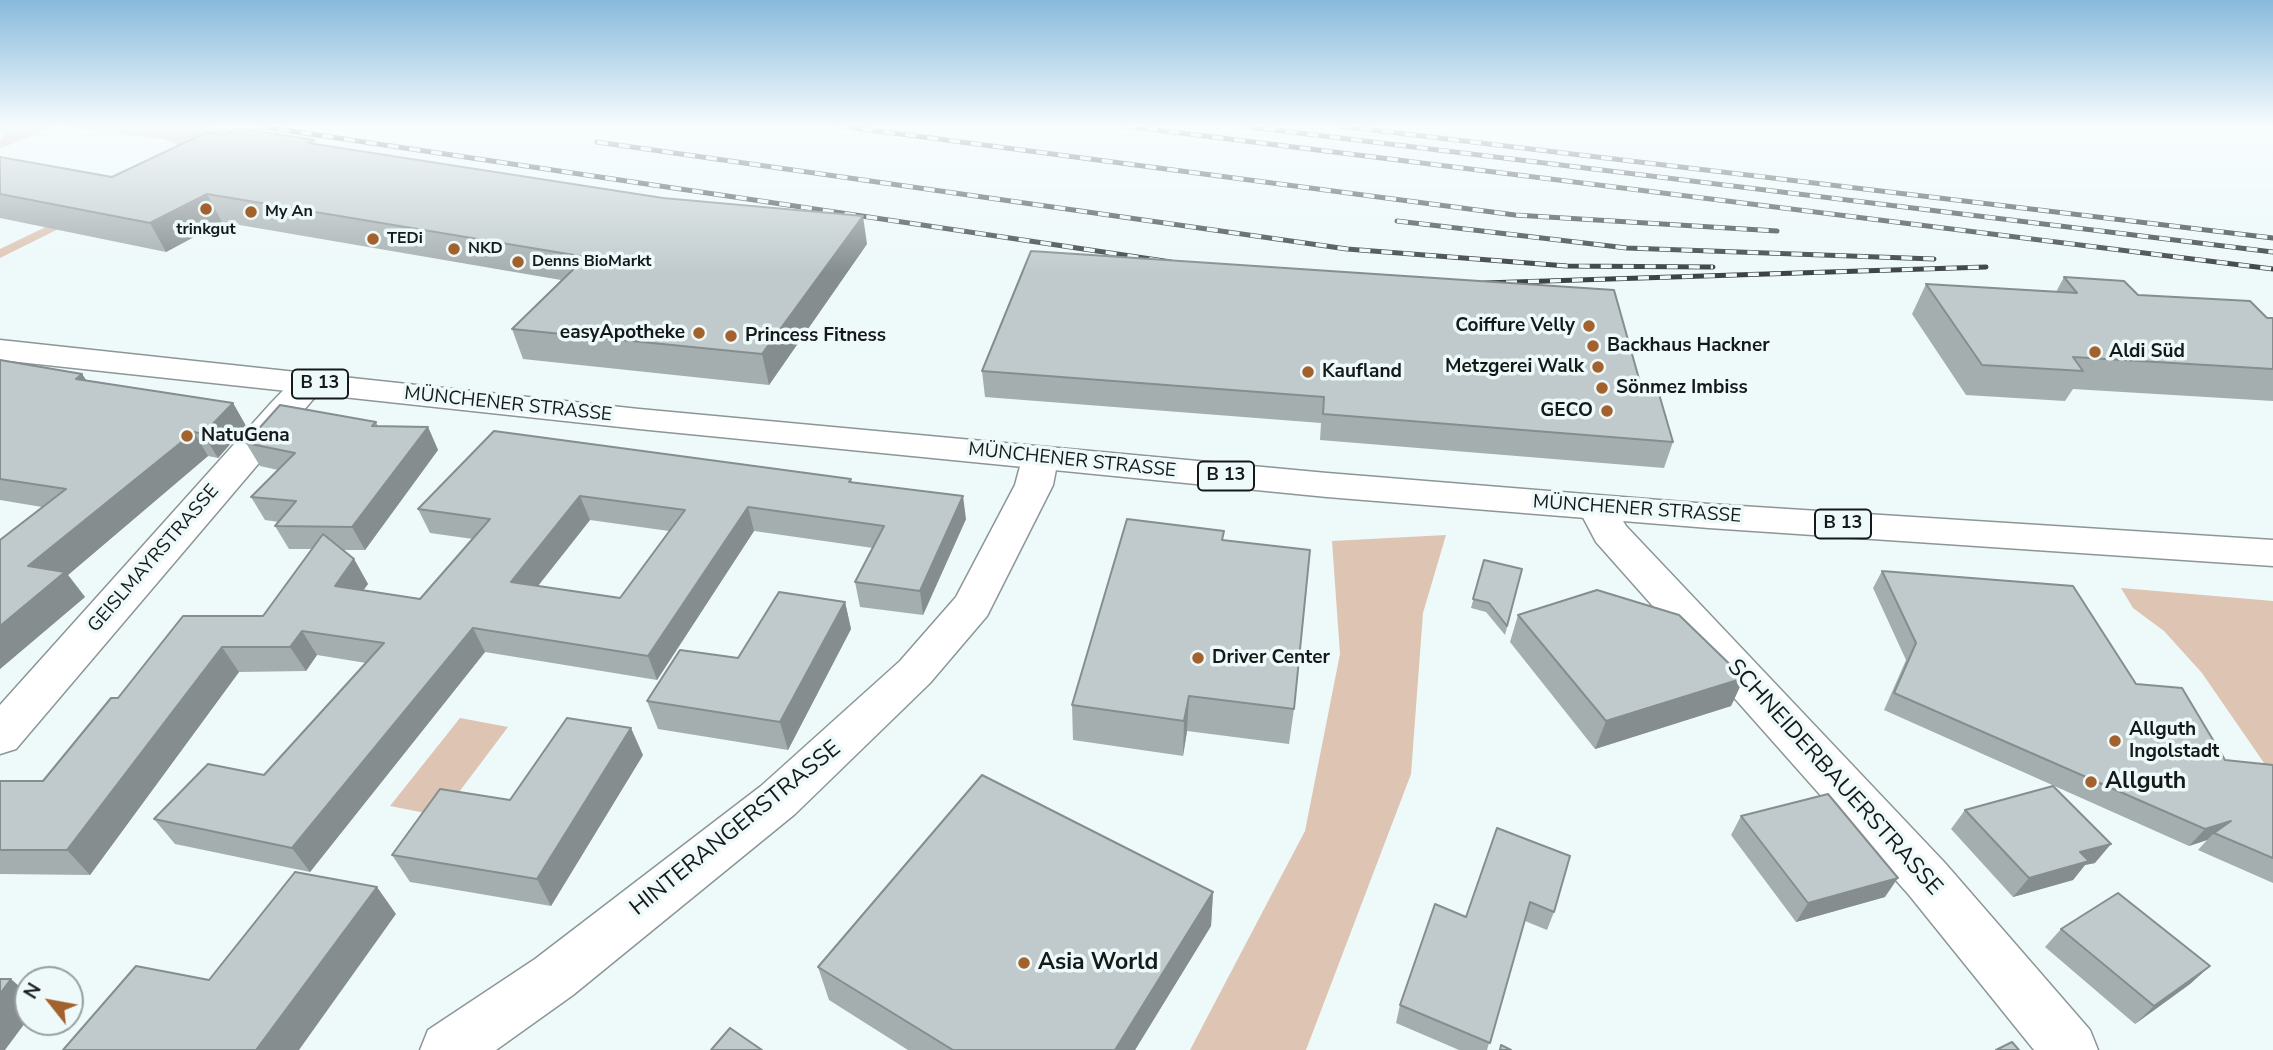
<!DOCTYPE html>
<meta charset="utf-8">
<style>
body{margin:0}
#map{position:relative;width:2273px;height:1050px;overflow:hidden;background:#eef9fa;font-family:"Nunito Sans",sans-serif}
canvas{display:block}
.north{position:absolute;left:14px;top:966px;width:70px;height:70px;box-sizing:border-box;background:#eef9fa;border:2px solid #979fa0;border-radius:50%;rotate:301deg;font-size:19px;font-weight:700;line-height:28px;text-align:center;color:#151919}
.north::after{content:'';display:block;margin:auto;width:24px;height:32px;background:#a3612d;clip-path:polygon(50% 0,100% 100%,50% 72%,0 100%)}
</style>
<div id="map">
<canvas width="2273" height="1050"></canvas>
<div class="north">N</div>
</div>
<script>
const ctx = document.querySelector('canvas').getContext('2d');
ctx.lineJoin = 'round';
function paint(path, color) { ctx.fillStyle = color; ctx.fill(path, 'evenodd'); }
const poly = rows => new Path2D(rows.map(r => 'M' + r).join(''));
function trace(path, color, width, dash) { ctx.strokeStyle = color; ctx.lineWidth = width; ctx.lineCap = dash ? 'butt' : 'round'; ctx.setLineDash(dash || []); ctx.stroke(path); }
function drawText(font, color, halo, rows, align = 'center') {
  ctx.font = font + ' "Nunito Sans",sans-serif'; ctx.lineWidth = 7; ctx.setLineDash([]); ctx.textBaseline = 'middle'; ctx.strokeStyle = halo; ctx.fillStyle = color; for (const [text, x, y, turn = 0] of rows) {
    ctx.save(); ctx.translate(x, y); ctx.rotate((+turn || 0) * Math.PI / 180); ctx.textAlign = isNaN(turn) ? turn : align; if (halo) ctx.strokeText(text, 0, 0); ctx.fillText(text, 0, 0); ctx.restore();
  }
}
const green = poly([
 [0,126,54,126,0,149,0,140,6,134,0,131],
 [54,126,207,126,254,132,0,258,0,249,133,185,188,150,164,139],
 [1446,535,1423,613,1411,774,1306,1050,1190,1050,1305,831,1340,654,1332,541],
 [2121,588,2273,601,2273,776,2202,673,2164,631,2133,608],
 [460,718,508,727,441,816,390,806]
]);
const street = poly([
 [309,373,321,376,326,383,321,390,16,749,0,754,0,705,271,403,297,376,309,373],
 [1040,448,1053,451,1058,459,1053,485,987,616,930,683,795,814,573,995,496,1050,420,1050,428,1030,535,959,761,786,900,661,956,597,1015,485,1022,459,1027,451,1040,448],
 [1597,496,1610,499,1626,526,1945,863,2090,1030,2098,1050,2034,1050,1909,895,1596,542,1578,508,1584,499,1597,496]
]);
const primary = poly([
 [0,340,639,409,1327,473,1709,504,2273,540,2273,566,1709,528,1327,497,639,429,0,360,0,340]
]);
const rail = poly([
 [257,126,1171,262],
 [840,126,1515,215,1777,231],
 [1125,126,2273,269],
 [1242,126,2273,252],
 [1339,126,2273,238],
 [597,142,1347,249,1567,266,1713,267],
 [1397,221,1627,248,1934,259],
 [1484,283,1986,267]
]);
const wall = poly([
 [223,135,314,140,316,144,867,244,769,385,523,359,512,329,561,280,222,222,166,252,0,218,0,157,112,177],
 [2064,277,2138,295,2273,318,2273,401,2073,389,2065,401,1966,395,1912,314,1926,284,2056,292],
 [0,360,82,374,86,380,233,403,246,426,218,458,208,456,68,575,85,597,0,669,42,507,0,500],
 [982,371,1643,393,1673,442,1664,468,1320,440,1321,423,985,397],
 [376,422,378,426,428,427,438,450,365,550,342,550,354,559,368,584,363,590,420,599,473,539,430,533,418,509,494,431,851,479,852,482,966,519,923,615,860,607,855,582,873,548,754,531,657,680,485,652,310,872,175,844,154,819,264,775,366,663,317,655,306,671,239,672,90,875,0,874,0,781,43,781,118,698,263,616,312,549,289,549,275,526,279,522,265,520,251,497,278,470,260,466,246,443],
 [590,520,669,531,620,598,538,586],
 [1223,540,1294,709,1289,744,1187,731,1183,756,1073,740,1072,705],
 [1484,560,1522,569,1505,635,1486,612,1471,608],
 [1882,571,2136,684,2225,760,2273,765,2273,883,2198,850,2207,840,2189,846,1884,710,1906,660,1873,588],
 [845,602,851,629,788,750,658,729,647,701,738,658],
 [1518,615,1744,678,1731,706,1595,749,1510,642],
 [643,755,551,906,410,882,392,855,510,800],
 [1965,810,2095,863,2085,865,2073,880,2013,897,1951,829],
 [1741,816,1885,897,1796,922,1731,835],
 [1497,828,1554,912,1547,930,1525,921,1487,1050,1459,1050,1396,1023,1400,1005,1466,917],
 [1213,892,1211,926,1135,1050,908,1050,829,1000,818,967],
 [2061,929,2210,966,2190,984,2135,1024,2045,947]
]);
const shadedWall = poly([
 [207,194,222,222,166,252,150,223],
 [863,216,867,244,769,385,762,354],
 [82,374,98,398,76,379],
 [233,403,246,426,218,458,203,434],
 [428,427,438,450,365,550,352,527],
 [194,432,208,456,68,575,85,597,0,669,0,626,28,566],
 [580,496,590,520,522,606,511,582],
 [963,496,966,519,923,615,920,591],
 [748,507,754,531,657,680,648,656],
 [354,559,368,584,349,610,335,586],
 [845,602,851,629,788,750,780,722],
 [473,628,485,652,310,872,292,848],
 [302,631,317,655,306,671,290,647],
 [222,647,239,672,90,875,67,850],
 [1744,678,1731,706,1595,749,1606,721],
 [1189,696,1187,731,1183,756,1184,721],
 [631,728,643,755,551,906,537,879],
 [2231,821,2214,833,2207,840,2189,846,2205,829],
 [2111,844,2095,863,2085,865,2073,880,2013,897,2029,878,2080,852],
 [1898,878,1885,897,1796,922,1808,903],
 [377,887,396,914,299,1050,256,1050],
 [1213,892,1211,926,1135,1050,1115,1050],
 [2210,966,2190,984,2135,1024,2154,1006],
 [11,979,28,994,28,1019,5,1050,0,1050,0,994]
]);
const building = poly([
 [239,128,314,140,308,143,663,198,863,216,762,354,512,329,586,257,207,194,150,223,0,194,0,157,112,177,207,132,223,135,239,128],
 [1031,251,1614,290,1643,393,1659,394,1673,442,1323,414,1324,397,982,371,1031,251],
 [2064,277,2124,281,2138,295,2250,301,2267,318,2273,318,2273,369,2073,357,2083,371,1982,365,1926,284,2077,293,2064,277],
 [0,360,82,374,76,379,233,403,203,434,194,432,28,566,65,572,0,626,0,540,66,489,0,479,0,360],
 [280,405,376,422,372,426,428,427,352,527,275,526,296,501,251,497,295,453,246,443,280,405],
 [494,431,851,479,849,482,963,496,920,591,855,582,884,526,748,507,648,656,473,628,292,848,154,819,208,764,264,775,384,643,302,631,290,647,222,647,67,850,0,850,0,781,43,781,111,698,118,698,183,616,263,616,323,534,354,559,335,586,420,599,490,519,418,509,494,431],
 [580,496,685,510,620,598,511,582,580,496],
 [1127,519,1224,531,1222,540,1310,550,1294,709,1189,696,1184,721,1072,705,1127,519],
 [1484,560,1522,569,1507,626,1489,603,1473,599,1484,560],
 [1882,571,2073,586,2136,684,2182,688,2225,760,2273,765,2273,858,2214,833,2231,821,2205,829,1894,693,1916,643,1882,571],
 [1597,590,1679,615,1744,678,1606,721,1518,615,1597,590],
 [779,592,845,602,780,722,647,701,680,650,738,658,779,592],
 [567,718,631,728,537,879,392,855,440,789,510,800,567,718],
 [982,775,1213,892,1115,1050,953,1050,818,967,982,775],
 [2053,786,2111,844,2080,852,2089,861,2029,878,1965,810,2053,786],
 [1828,794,1898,878,1808,903,1741,816,1828,794],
 [1497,828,1570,856,1554,912,1530,902,1490,1043,1400,1005,1435,904,1466,917,1497,828],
 [295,872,377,887,256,1050,63,1050,136,966,209,980,295,872],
 [2118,893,2210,966,2154,1006,2061,929,2118,893],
 [0,979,11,979,0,994,0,979],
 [730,1028,762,1050,711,1050,730,1028],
 [2012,1042,2019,1050,1996,1050,2012,1042],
 [1501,1045,1511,1050,1500,1050,1501,1045]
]);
const markers = [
 [206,209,7,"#a3612d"],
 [251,212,7,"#a3612d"],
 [373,239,7,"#a3612d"],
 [454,249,7,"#a3612d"],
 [518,262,7,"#a3612d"],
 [1589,326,7,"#a3612d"],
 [699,333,7,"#a3612d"],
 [731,336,7,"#a3612d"],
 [1593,346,7,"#a3612d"],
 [2095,352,7,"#a3612d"],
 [1598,367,7,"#a3612d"],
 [1308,372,7,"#a3612d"],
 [1602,388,7,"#a3612d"],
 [1607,411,7,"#a3612d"],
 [187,436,7,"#a3612d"],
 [1198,658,7,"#a3612d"],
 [2115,741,7,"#a3612d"],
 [2091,782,7,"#a3612d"],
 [1024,963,7,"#a3612d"]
];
const farPoinames = [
 ["My An",265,212],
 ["trinkgut",206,230,"center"],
 ["TEDi",387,239],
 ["NKD",468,249],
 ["Denns BioMarkt",532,262]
];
const shields = [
 [320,384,56],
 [1226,476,56],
 [1843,524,56]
];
const shieldNames = [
 ["B 13",320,384],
 ["B 13",1226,476],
 ["B 13",1843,524]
];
const poiNames = [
 ["Coiffure Velly",1575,326,"right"],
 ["easyApotheke",685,333,"right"],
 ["Princess Fitness",745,336],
 ["Backhaus Hackner",1607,346],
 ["Aldi Süd",2109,352],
 ["Metzgerei Walk",1584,367,"right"],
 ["Kaufland",1322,372],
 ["Sönmez Imbiss",1616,388],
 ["GECO",1593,411,"right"],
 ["NatuGena",201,436],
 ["Driver Center",1212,658],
 ["Allguth",2129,730],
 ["Ingolstadt",2129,752]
];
const streetNames = [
 ["MÜNCHENER STRASSE",508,405,6],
 ["MÜNCHENER STRASSE",1072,461,6],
 ["MÜNCHENER STRASSE",1637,510,4],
 ["GEISLMAYRSTRASSE",154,559,-49]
];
const nearStreetnames = [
 ["SCHNEIDERBAUERSTRASSE",1834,778,48],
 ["HINTERANGERSTRASSE",736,829,-39]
];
const nearPoinames = [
 ["Allguth",2105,782],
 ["Asia World",1038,963]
];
paint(green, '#dec4b3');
trace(street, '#8c9697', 3);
trace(primary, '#8c9697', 3);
paint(street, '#fff');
paint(primary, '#fff');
trace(rail, '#3d4343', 5);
trace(rail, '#eef9fa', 3.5, [11]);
paint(wall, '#a5aeaf');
paint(shadedWall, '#868d8f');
paint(building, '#c0cacc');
trace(building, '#868d8f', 2);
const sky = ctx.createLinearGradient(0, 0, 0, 273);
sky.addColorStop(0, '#88badc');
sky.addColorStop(0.46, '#f7fcfd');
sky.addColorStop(1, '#f7fcfd00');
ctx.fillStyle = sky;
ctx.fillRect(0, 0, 2273, 273);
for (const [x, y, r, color] of markers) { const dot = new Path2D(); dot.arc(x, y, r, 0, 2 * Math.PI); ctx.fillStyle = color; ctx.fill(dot); trace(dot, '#eef9fa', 2.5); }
drawText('bold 16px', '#151919', '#eef9fa', farPoinames, 'left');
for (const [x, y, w] of shields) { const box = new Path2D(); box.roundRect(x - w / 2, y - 14.5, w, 29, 5); ctx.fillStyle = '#eef9fa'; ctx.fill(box); trace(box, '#151919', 2); }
drawText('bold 18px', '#151919', null, shieldNames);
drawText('bold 19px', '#151919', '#eef9fa', poiNames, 'left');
drawText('19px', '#151919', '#eef9fa', streetNames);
drawText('23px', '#151919', '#eef9fa', nearStreetnames);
drawText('bold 23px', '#151919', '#eef9fa', nearPoinames, 'left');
</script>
